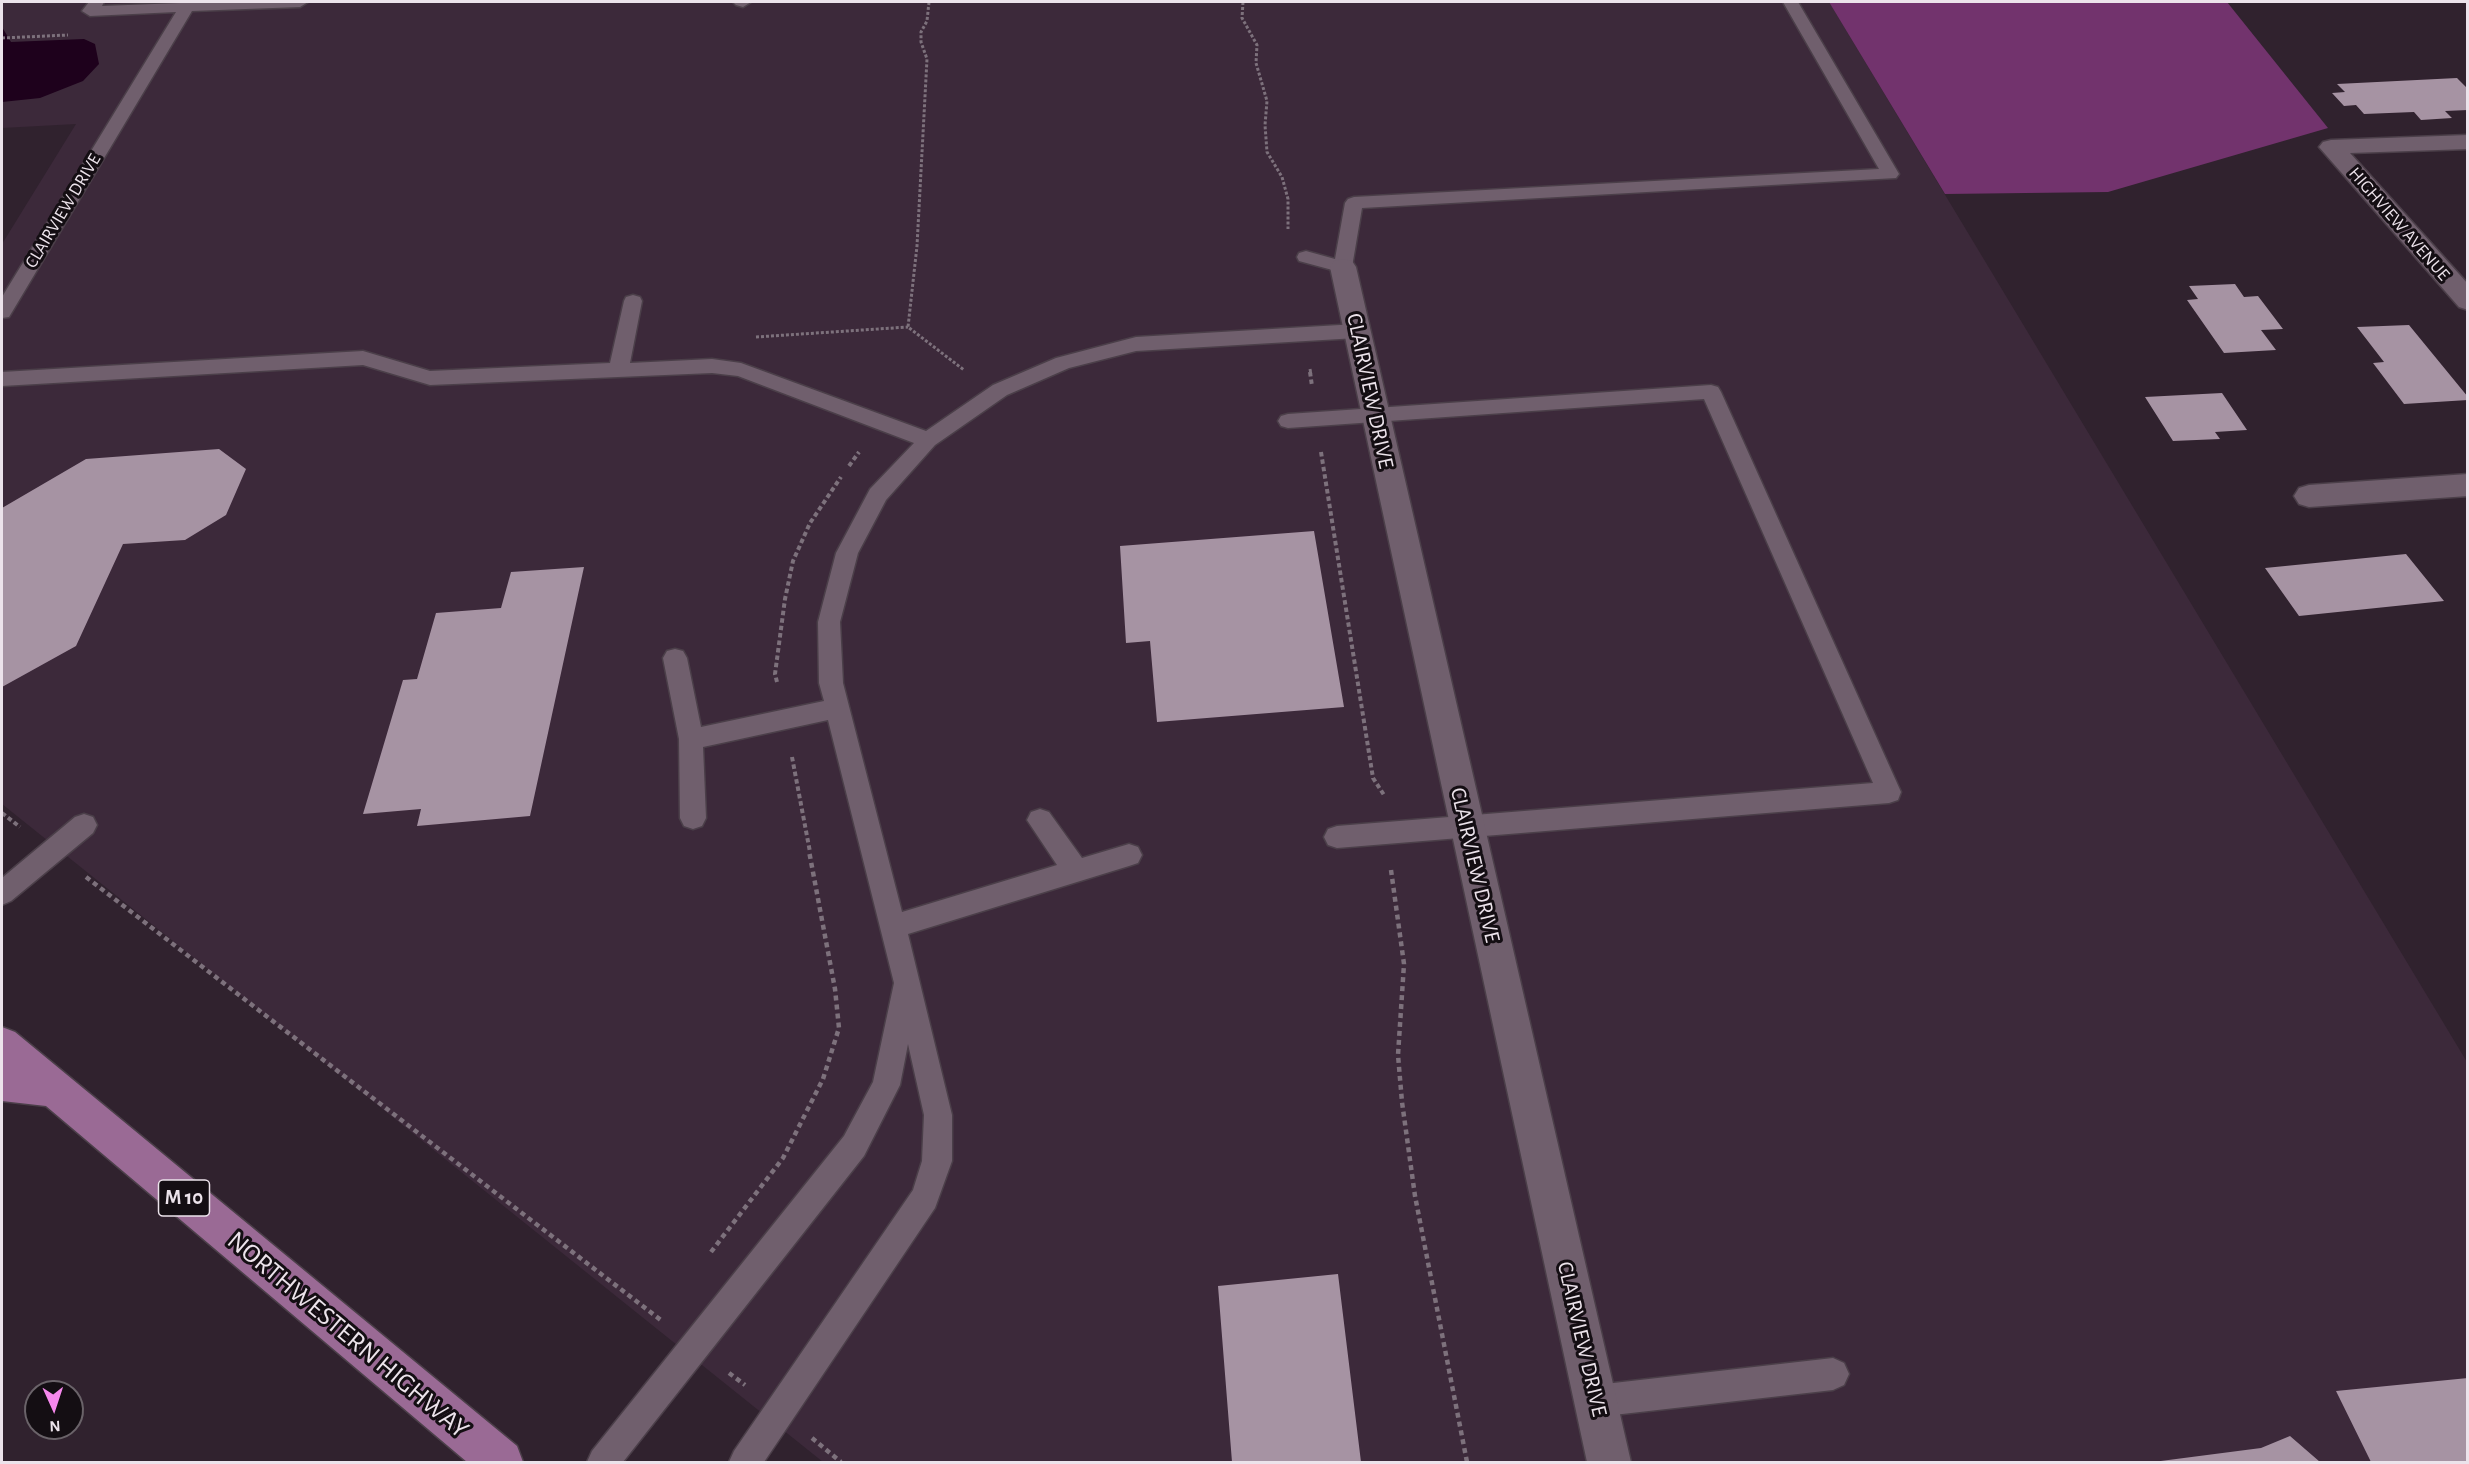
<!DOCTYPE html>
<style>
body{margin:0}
#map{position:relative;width:2469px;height:1464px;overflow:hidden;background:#30222e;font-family:"Alegreya Sans",sans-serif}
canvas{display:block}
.frame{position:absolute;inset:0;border:3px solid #ece3eb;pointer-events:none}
.north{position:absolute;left:24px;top:1380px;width:60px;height:60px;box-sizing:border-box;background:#140e13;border:2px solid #6a6369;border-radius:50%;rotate:177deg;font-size:16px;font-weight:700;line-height:24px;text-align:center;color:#ece3eb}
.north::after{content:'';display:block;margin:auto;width:21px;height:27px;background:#f688ed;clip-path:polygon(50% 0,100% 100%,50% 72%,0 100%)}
</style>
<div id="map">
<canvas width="2469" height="1464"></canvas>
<div class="frame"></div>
<div class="north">N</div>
</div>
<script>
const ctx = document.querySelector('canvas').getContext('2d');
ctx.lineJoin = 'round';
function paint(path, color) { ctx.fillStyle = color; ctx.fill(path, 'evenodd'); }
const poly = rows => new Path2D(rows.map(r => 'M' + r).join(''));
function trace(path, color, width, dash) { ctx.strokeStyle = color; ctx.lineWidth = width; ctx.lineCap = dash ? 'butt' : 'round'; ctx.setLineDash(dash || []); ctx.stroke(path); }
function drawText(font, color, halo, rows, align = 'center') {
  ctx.font = font + ' "Alegreya Sans",sans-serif'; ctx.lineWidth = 6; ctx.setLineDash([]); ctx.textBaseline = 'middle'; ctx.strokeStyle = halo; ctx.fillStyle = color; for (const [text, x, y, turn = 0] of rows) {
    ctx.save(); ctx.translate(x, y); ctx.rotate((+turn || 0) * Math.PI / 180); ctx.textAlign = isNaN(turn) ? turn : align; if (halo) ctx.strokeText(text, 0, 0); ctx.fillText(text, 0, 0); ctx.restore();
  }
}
const built = poly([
 [2,2,1829,2,2467,1062,2467,1462,823,1462,2,804,2,244,76,124,2,128]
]);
const forest = poly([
 [1829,2,2227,2,2328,128,2108,192,1945,194]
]);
const water = poly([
 [2,27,11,42,84,39,95,44,99,64,83,81,40,98,2,102]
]);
const building = poly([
 [2457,78,2468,89,2468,110,2445,111,2452,118,2421,120,2414,112,2364,114,2356,105,2344,106,2332,93,2345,92,2337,84],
 [2235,284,2244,297,2258,296,2283,329,2261,330,2276,350,2224,353,2187,300,2198,299,2189,286],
 [2409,325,2468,397,2468,400,2404,404,2373,363,2384,362,2357,327],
 [2222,393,2247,430,2215,432,2220,439,2173,441,2145,397],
 [219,449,246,469,226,515,185,540,123,544,76,646,2,687,2,508,86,459],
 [1314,531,1344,707,1157,722,1150,641,1126,643,1120,546],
 [2406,554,2444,601,2299,616,2265,568],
 [584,567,530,816,417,826,421,809,363,814,403,680,417,679,436,613,501,608,511,572],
 [1338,1274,1361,1462,1232,1462,1218,1286],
 [2468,1378,2468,1462,2371,1462,2336,1391],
 [2290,1436,2320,1462,2153,1462,2261,1448]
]);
const pathFar2 = poly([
 [929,2,927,21,921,32,921,42,927,59,917,246,908,327,964,370],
 [1243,2,1242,18,1257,45,1256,63,1267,101,1265,125,1267,152,1282,177,1288,199,1288,229],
 [2,38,68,35],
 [756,337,908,327],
 [1310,369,1311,374]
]);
const pathFar1 = poly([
 [1310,372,1312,386],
 [1321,452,1373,778,1384,795],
 [849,466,859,452],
 [777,682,775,674,785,599,793,561,810,523,841,477],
 [792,757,810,852],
 [2,813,20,827]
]);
const path = poly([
 [1391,870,1404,964,1398,1055,1402,1102,1415,1196,1467,1462],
 [86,877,662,1321],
 [711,1252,783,1158,823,1079,839,1028,835,989,809,851],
 [729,1373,745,1385],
 [812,1438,841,1462]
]);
const service = poly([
 [89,2,104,2,102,6,206,2,308,2,300,7,192,11,12,312,9,317,2,318,2,297,176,12,90,16,82,11,89,2],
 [733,2,751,2,743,7,736,5,733,2],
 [1783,2,1798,2,1899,174,1896,178,1362,208,1352,267,1350,271,1336,271,1299,261,1297,257,1299,253,1306,251,1335,259,1345,203,1348,199,1354,197,1879,169,1783,2],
 [633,295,640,297,642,301,630,363,712,359,741,363,926,431,993,385,1056,358,1136,337,1357,324,1364,326,1367,331,1364,336,1357,338,1136,351,1069,368,1007,395,935,445,886,500,858,553,840,622,843,683,902,912,1057,865,1027,820,1031,812,1040,809,1049,812,1082,858,1129,844,1138,847,1142,855,1138,863,1129,866,908,934,952,1115,952,1161,935,1208,764,1462,729,1462,734,1451,913,1190,922,1161,924,1115,908,1044,900,1085,864,1156,623,1462,587,1462,592,1451,844,1136,873,1082,894,983,828,720,703,747,706,818,702,826,693,829,684,826,680,818,679,739,663,658,667,651,675,649,683,651,687,658,701,727,824,701,819,683,818,622,836,553,870,489,914,443,738,376,712,373,430,385,363,365,2,386,2,372,363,351,430,371,610,363,624,301,626,297,633,295],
 [1711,385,1718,387,1721,392,1901,792,1898,800,1889,803,1337,848,1328,845,1324,837,1328,829,1337,826,1873,783,1704,399,1288,428,1281,426,1278,421,1281,416,1288,414,1711,385],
 [84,814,93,817,97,825,93,833,11,901,2,905,2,878,75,817,84,814],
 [1833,1358,1844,1363,1849,1374,1844,1385,1833,1390,1596,1417,1585,1412,1580,1401,1585,1390,1596,1385,1833,1358]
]);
const minor = poly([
 [2468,135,2468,149,2350,153,2468,284,2468,310,2459,307,2319,147,2323,142,2331,140,2468,135],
 [1343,259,1352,261,1356,267,1631,1462,1587,1462,1330,267,1334,261,1343,259],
 [2468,474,2468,496,2309,507,2299,504,2294,496,2299,488,2309,485,2468,474]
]);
const primary = poly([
 [2,1027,15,1032,517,1446,523,1462,467,1462,46,1106,2,1101,2,1027]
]);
const farStreetnames = [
 ["CLAIRVIEW DRIVE",63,211,-59],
 ["HIGHVIEW AVENUE",2399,224,49]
];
const shields = [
 [184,1198,51]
];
const shieldNames = [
 ["M 10",184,1198]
];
const streetNames = [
 ["CLAIRVIEW DRIVE",1370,391,78],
 ["CLAIRVIEW DRIVE",1475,865,77],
 ["CLAIRVIEW DRIVE",1582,1339,77]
];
const nearStreetnames = [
 ["NORTHWESTERN HIGHWAY",348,1335,40]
];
paint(built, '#3c293a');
paint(forest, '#72336d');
paint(water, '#1e011c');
paint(building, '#a693a3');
trace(service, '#4b3f49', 3);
trace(minor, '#4b3f49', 3);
trace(primary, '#4b3f49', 3);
trace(pathFar2, '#7d717c', 3, [3, 2]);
trace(pathFar1, '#7d717c', 4, [4.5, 3]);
trace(path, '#7d717c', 4.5, [5, 4]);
paint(service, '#705f6d');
paint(minor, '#705f6d');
paint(primary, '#9a6a95');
drawText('18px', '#ece3eb', '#140e13', farStreetnames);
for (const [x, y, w] of shields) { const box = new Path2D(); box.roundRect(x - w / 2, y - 18, w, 36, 4.5); ctx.fillStyle = '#140e13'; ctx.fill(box); trace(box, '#ece3eb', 1.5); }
drawText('bold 21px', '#ece3eb', null, shieldNames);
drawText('22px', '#ece3eb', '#140e13', streetNames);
drawText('27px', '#ece3eb', '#140e13', nearStreetnames);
</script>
